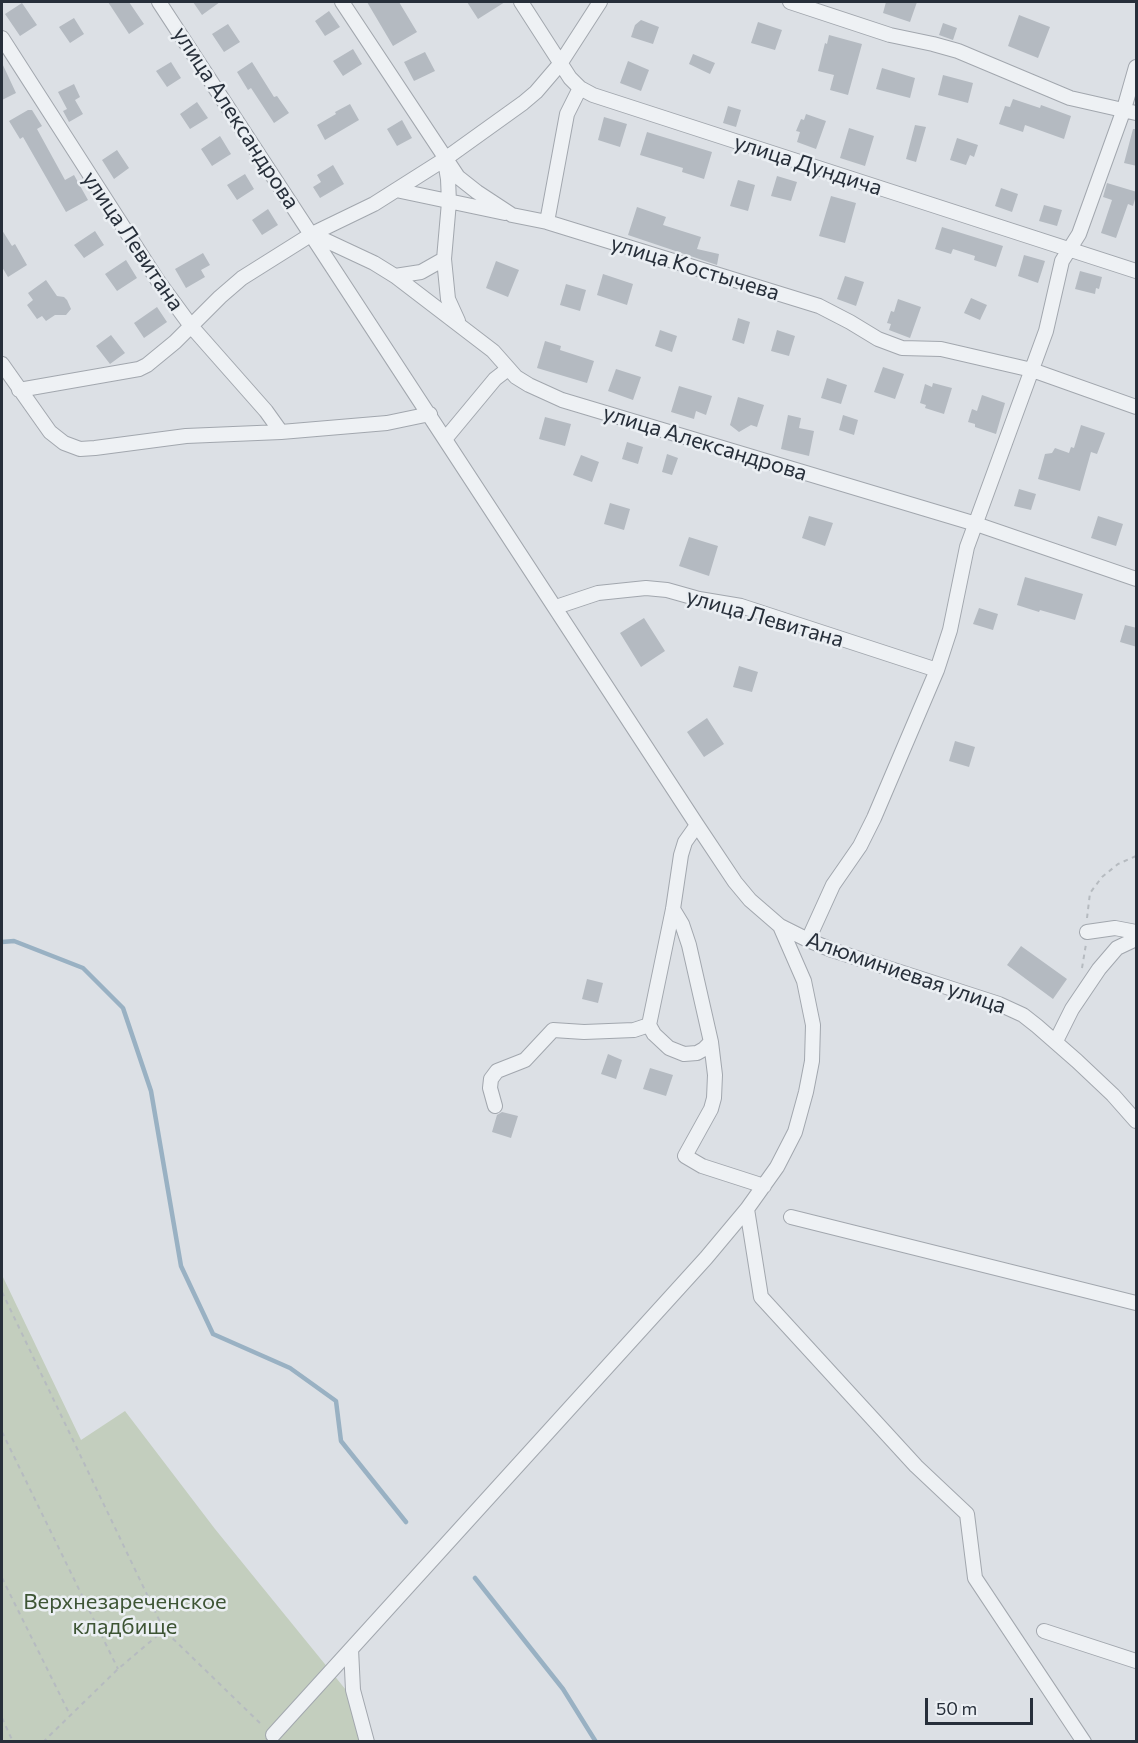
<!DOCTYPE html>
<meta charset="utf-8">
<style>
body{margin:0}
#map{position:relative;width:1138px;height:1743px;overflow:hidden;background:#dce0e5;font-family:Commissioner,sans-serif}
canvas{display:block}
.frame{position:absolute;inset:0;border:3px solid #272f3a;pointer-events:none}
.scale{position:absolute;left:925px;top:1698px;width:108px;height:27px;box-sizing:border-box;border:3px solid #272f3a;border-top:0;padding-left:8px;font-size:18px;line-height:21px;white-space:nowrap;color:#272f3a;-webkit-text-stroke:4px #ebeff3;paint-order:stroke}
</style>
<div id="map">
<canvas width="1138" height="1743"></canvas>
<div class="frame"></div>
<div class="scale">50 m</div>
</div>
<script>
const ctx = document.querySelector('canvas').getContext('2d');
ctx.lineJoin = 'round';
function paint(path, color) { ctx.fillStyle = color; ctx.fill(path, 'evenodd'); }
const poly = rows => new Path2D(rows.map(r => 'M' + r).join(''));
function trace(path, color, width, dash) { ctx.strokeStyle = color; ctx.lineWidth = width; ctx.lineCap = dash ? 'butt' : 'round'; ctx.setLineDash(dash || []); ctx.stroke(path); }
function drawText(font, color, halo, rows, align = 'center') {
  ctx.font = font + ' Commissioner,sans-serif'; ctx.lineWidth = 5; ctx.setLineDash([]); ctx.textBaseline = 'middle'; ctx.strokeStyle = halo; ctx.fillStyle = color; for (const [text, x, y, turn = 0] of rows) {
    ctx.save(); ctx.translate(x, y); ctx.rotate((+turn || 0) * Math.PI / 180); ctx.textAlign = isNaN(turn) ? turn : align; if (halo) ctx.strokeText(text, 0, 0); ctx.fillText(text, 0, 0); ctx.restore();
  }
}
const green = poly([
 [2,1275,81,1440,125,1411,215,1529,359,1706,367,1741,2,1741]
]);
const stream = poly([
 [2,942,14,941,83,968,123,1008,151,1091,181,1266,213,1334,290,1368,336,1401,341,1441,406,1522],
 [475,1578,563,1689,596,1742]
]);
const building = poly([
 [108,2,129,2,144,24,129,34],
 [193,2,220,2,202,15],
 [367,2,399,2,417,32,393,46],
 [467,2,505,2,478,19],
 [886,2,917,2,910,22,883,13],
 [22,3,37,25,20,36,5,14],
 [329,11,340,27,325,36,315,21],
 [1019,15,1050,27,1038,58,1008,46],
 [74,18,84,34,70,43,59,27],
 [641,20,659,27,653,44,631,37,635,25],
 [758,22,782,30,775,50,751,43],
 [943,23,957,28,953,40,939,35],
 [228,24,240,42,224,52,212,34],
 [829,35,862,44,848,95,830,90,834,75,818,71,825,43,827,44],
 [353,49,362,64,343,76,333,61],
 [425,52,435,71,414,81,404,62],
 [693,54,715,63,710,74,689,64],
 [628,61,649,70,641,91,620,83],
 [171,62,181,78,167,87,156,71],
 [252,62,274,97,277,96,289,113,274,123,251,88,248,90,237,72],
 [2,63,16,93,2,100],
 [882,68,915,78,910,98,876,89],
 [943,75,973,83,968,103,938,95],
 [74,84,80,97,75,100,83,114,69,122,63,111,67,109,58,92],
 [1013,99,1040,108,1041,105,1071,116,1064,139,1025,125,1023,132,999,124,1005,106,1010,107],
 [197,102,208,118,190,129,180,114],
 [350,104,359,120,325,140,317,125,336,114,335,112],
 [728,106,741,110,736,127,723,123],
 [28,110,32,110,42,126,37,129,65,180,74,175,88,200,66,212,23,137,20,139,9,121],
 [806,114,826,121,816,149,797,142,800,132,796,131,801,119,804,120],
 [604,117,627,124,620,147,598,140],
 [402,120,412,138,397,146,387,129],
 [915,125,926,127,916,162,906,159],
 [849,128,874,136,865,166,840,158],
 [1133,129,1137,129,1137,166,1124,163],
 [647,132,712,152,704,179,682,172,683,168,640,155],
 [220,136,231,154,212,166,201,149],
 [957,138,978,145,974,157,970,155,966,165,950,160],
 [117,150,129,168,114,179,102,160],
 [333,165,344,184,320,198,313,187,321,182,317,175],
 [245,174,254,189,237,200,227,185],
 [777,176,797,182,791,201,771,196],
 [738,180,755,185,748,211,730,206],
 [1107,183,1137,192,1133,206,1128,204,1116,238,1101,233,1112,200,1103,197],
 [1001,188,1018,194,1012,212,995,206],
 [831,196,856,203,845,243,819,236],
 [1044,205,1062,210,1057,226,1039,221],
 [637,207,666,217,663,225,701,237,697,249,719,254,717,265,628,235],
 [268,209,278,225,262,235,252,220],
 [942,227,1003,246,996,267,974,260,975,256,953,249,951,254,935,249],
 [2,230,12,246,15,244,27,265,8,277,2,267],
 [95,231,104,245,84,258,74,245],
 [203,253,210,265,201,270,205,277,186,288,175,269],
 [1024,255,1045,261,1038,283,1018,276],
 [126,260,137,278,117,291,105,274],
 [496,261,519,270,508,297,486,288],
 [1080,271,1102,277,1099,289,1096,288,1095,294,1075,289],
 [603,274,633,284,627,305,597,295],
 [845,276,864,282,856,306,837,299],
 [46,280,57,296,64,297,67,300,71,309,66,315,55,315,46,321,42,316,37,319,27,305,33,300,28,293],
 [566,284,586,290,580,311,560,305],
 [971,298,987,305,980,320,964,313],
 [898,299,921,307,910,338,889,330,891,324,887,323,891,311,894,312],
 [157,307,167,322,144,338,134,323],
 [738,318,750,322,744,344,732,340],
 [660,330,677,336,672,352,655,346],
 [777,330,795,336,789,356,771,351],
 [111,335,125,353,110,364,96,346],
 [545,341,561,346,560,350,594,361,587,383,537,368],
 [883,367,904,374,895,399,874,392],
 [616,369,641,377,633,400,608,391],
 [827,378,847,385,841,404,821,398],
 [933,383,952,388,944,414,925,408,926,405,920,403,925,384,932,387],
 [679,386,712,396,706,415,696,411,694,419,671,412],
 [982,395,1005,403,996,434,975,427,975,424,968,422,972,409,977,411],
 [738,397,764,405,757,427,751,425,739,432,730,425],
 [788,415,801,418,799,428,814,431,809,456,781,449],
 [843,415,858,420,854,435,839,430],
 [545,417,571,424,565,446,539,439],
 [1081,425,1105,433,1097,454,1091,452,1080,491,1038,479,1045,454,1052,453,1055,448,1069,453,1071,447,1074,448],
 [627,442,643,447,638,464,622,459],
 [667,454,678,458,672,475,662,472],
 [581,455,599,462,592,482,573,475],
 [1019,489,1036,494,1031,510,1014,506],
 [610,503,630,509,624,530,604,524],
 [809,516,833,523,825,546,802,538],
 [1098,516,1123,524,1116,546,1091,538],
 [689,537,718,546,709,576,679,566],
 [1025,577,1083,594,1075,620,1040,610,1039,612,1017,605],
 [979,608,998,614,993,630,973,624],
 [644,618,665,651,641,667,620,633],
 [1125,625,1137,628,1137,647,1120,642],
 [739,666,758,672,752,692,733,687],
 [707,718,724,744,704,757,687,732],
 [955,741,975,747,969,767,949,761],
 [1021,946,1067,979,1053,999,1007,965],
 [587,979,603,983,598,1003,582,999],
 [608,1054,622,1060,616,1079,601,1074],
 [650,1068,673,1075,666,1096,643,1089],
 [502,1112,518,1116,511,1138,492,1132,497,1115]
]);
const path = poly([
 [1087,918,1090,893,1102,877,1118,864,1136,856],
 [1082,968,1086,944],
 [2,1292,164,1630,263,1726],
 [2,1432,118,1669],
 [2,1578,70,1715],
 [2,1718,13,1742],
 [43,1742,118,1669,164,1630]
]);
const minor = poly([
 [159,2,697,825,735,882,750,900,780,926,808,940,832,950,999,1004,1023,1015,1037,1026,1077,1061,1113,1095,1136,1121],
 [342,2,458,177,477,192,512,215,547,222,819,306,850,322,878,339,902,348,941,349,1032,370,1136,407],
 [521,2,570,78,580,88,593,95,1136,271],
 [790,2,890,35,933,44,958,51,1070,98,1136,113],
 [2,38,158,281,191,326,266,411,281,432],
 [445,161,448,179,449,202,444,259,448,299,458,321],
 [396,190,505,213],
 [547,222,567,114,580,88],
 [312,234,374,263,395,276,493,351,516,377,529,385,562,400,976,524,1136,579],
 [395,276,421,272,444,259],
 [2,364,50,432,64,443,80,449,95,448,186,436,281,432,387,423,430,414],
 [19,390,139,369,147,365,175,342,220,297,242,278,312,234,374,204,445,159,523,103,536,92,560,64,600,2],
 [446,438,495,379,508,369],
 [556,607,598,593,646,588,667,590,699,599,741,606,937,670],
 [697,825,685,842,681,855,673,909,649,1025,654,1034,669,1048,684,1054,697,1053,704,1049,711,1042],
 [673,909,682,924,689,945,711,1042,715,1075,714,1098,711,1109,685,1156,702,1166,764,1186],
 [1087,932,1115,928,1136,932],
 [808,940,833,885,860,846,874,818,937,670,950,630,967,547,1046,331,1062,261,1079,234,1124,109,1136,67],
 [1056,1041,1072,1009,1099,969,1117,948,1136,939],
 [495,1106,490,1088,491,1079,497,1071,525,1060,553,1030,584,1032,634,1030,649,1025],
 [747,1209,761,1297,916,1466,967,1514,975,1578,1084,1742],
 [791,1217,1136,1303],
 [1044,1631,1136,1661],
 [351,1649,353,1690,367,1742],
 [273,1735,706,1258,747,1209,777,1167,795,1132,806,1092,812,1061,813,1025,804,981,780,926]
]);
const streetNames = [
 ["улица Александрова",236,118,57],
 ["улица Дундича",808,165,18],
 ["улица Левитана",133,241,56],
 ["улица Костычева",695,268,17],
 ["улица Александрова",705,443,17],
 ["улица Левитана",765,618,16],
 ["Алюминиевая улица",906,973,19]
];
const parkNames = [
 ["Верхнезареченское",125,1602],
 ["кладбище",125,1627]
];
paint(green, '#c3cebe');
trace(stream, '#99b1c3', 4.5);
paint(building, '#b4bac1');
trace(minor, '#a2a7ae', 16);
trace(path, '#b6bbc0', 2, [4.5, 4.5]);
trace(minor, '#eef1f4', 14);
drawText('22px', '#272f3a', '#ebeff3', streetNames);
drawText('22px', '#3e5535', '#ebeff3', parkNames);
</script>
